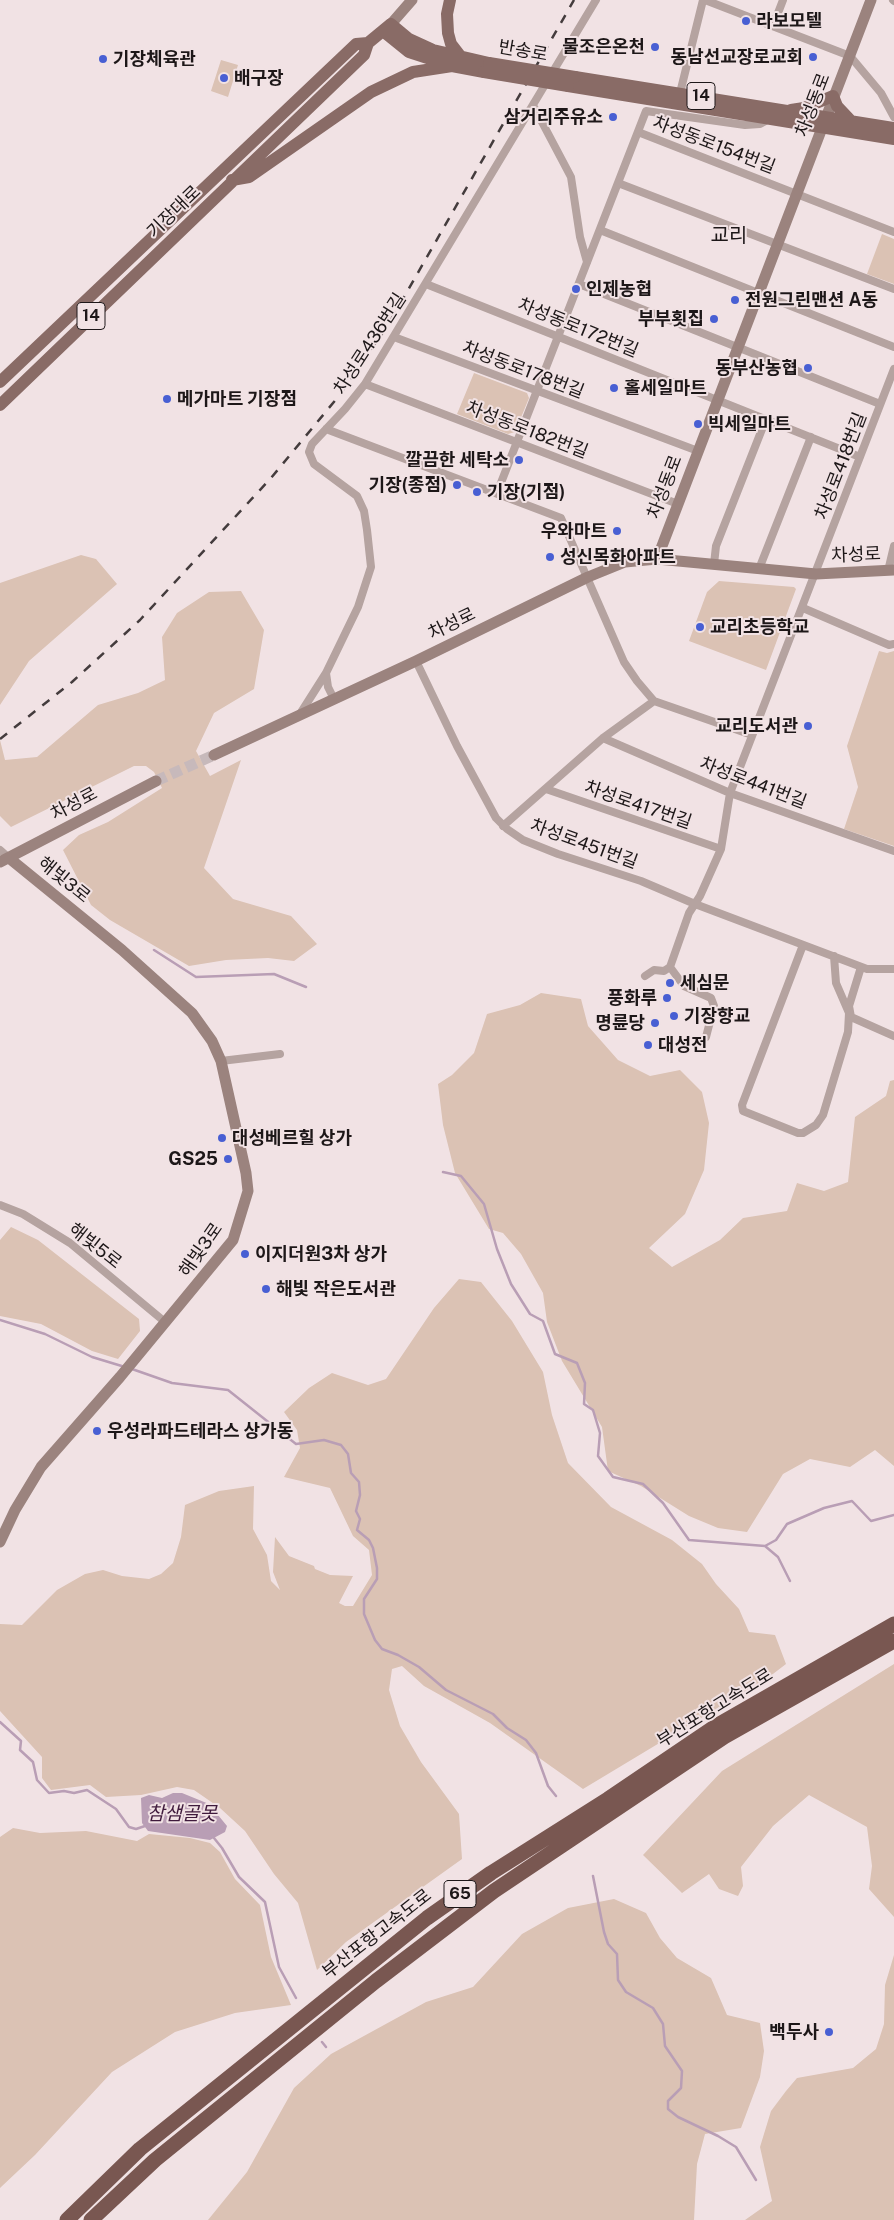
<!DOCTYPE html>
<meta charset="utf-8">
<style>
body{margin:0}
canvas{display:block;background:#f1e2e4}
</style>
<canvas width="894" height="2220"></canvas>
<script>
const ctx = document.querySelector('canvas').getContext('2d');
ctx.lineJoin = 'round';
function paint(path, color) { ctx.fillStyle = color; ctx.fill(path, 'evenodd'); }
const poly = rows => new Path2D(rows.map(r => 'M' + r).join(''));
function trace(path, color, width, dash) { ctx.strokeStyle = color; ctx.lineWidth = width; ctx.lineCap = dash ? 'butt' : 'round'; ctx.setLineDash(dash || []); ctx.stroke(path); }
function drawText(font, color, halo, rows, align = 'center') {
  ctx.font = font + ' "Public Sans","Noto Sans KR",sans-serif'; ctx.lineWidth = 4; ctx.setLineDash([]); ctx.textBaseline = 'middle'; ctx.strokeStyle = halo; ctx.fillStyle = color; for (const [text, x, y, turn = 0] of rows) {
    ctx.save(); ctx.translate(x, y); ctx.rotate((+turn || 0) * Math.PI / 180); ctx.textAlign = isNaN(turn) ? turn : align; if (halo) ctx.strokeText(text, 0, 0); ctx.fillText(text, 0, 0); ctx.restore();
  }
}
const green = poly([
 [221,60,238,65,228,97,211,91],
 [882,234,894,239,894,284,867,274],
 [474,373,527,393,529,398,515,432,508,434,457,414],
 [81,555,96,559,117,584,29,661,0,705,0,583],
 [719,581,794,587,796,589,766,670,689,641,707,592],
 [241,591,264,630,254,689,214,713,196,751,210,776,241,760,204,868,233,899,291,916,317,944,294,961,268,958,226,960,189,966,110,920,91,905,63,850,79,835,108,822,162,788,154,772,146,766,134,766,11,827,0,816,0,740,5,760,37,757,98,705,138,693,165,680,162,637,177,613,209,592],
 [879,651,887,653,894,651,894,846,844,829,858,787,847,746],
 [541,993,581,999,588,1026,618,1060,650,1076,680,1070,702,1092,709,1123,704,1170,685,1214,649,1248,672,1267,720,1240,743,1218,787,1211,797,1183,824,1191,848,1182,855,1117,886,1096,890,1081,894,1080,894,1466,875,1450,850,1467,810,1459,783,1474,747,1532,718,1528,689,1516,641,1486,608,1471,602,1427,562,1361,547,1322,543,1293,521,1254,503,1233,489,1229,455,1173,443,1125,438,1084,452,1075,474,1053,487,1014,520,1005],
 [11,1227,38,1240,139,1319,140,1331,118,1359,92,1351,41,1324,0,1316,0,1240],
 [459,1279,481,1282,512,1321,543,1372,552,1415,568,1463,611,1507,672,1540,702,1564,716,1584,739,1609,749,1632,775,1635,786,1664,769,1677,583,1789,490,1723,424,1686,402,1666,392,1669,389,1690,400,1726,421,1762,459,1814,462,1859,346,1942,317,1970,298,1903,274,1874,245,1831,220,1808,194,1790,177,1787,141,1795,106,1797,90,1785,51,1790,42,1778,42,1757,0,1711,0,1624,22,1625,57,1590,85,1574,103,1570,122,1576,149,1579,161,1574,173,1563,181,1537,185,1505,219,1491,254,1486,253,1529,267,1555,271,1581,280,1590,273,1572,275,1537,289,1556,314,1566,315,1569,330,1575,353,1576,339,1603,345,1606,353,1606,372,1575,369,1550,353,1536,330,1488,284,1477,300,1448,297,1430,284,1412,309,1388,332,1373,368,1385,386,1379,434,1308],
 [894,1664,894,1917,869,1889,872,1866,867,1827,809,1795,773,1826,741,1867,743,1886,738,1896,719,1889,709,1874,682,1893,643,1855,722,1771],
 [13,1828,40,1833,86,1831,137,1841,149,1834,190,1838,210,1843,220,1852,235,1879,260,1905,271,1957,291,2005,235,2013,175,2032,112,2072,35,2155,0,2188,0,1837],
 [614,1899,646,1913,660,1938,677,1958,711,1978,727,2015,760,2023,764,2051,760,2077,741,2128,705,2134,697,2164,694,2220,208,2220,247,2172,294,2088,331,2054,426,2002,473,1987,522,1934,568,1908],
 [894,1955,894,2220,745,2220,772,2201,760,2147,771,2111,786,2091,797,2078,853,2068,876,2049,884,2024,885,1985]
]);
const water = poly([
 [173,1793,182,1793,209,1804,227,1826,225,1832,210,1840,148,1831,142,1823,141,1798,149,1795,162,1798]
]);
const stream = poly([
 [154,950,196,977,274,974,306,987],
 [443,1172,461,1176,484,1204,497,1249,511,1284,530,1314,543,1321,555,1354,577,1363,585,1383,584,1404,593,1410,600,1433,598,1456,613,1477,643,1484,663,1503,689,1540,765,1546,778,1557,790,1581],
 [0,1320,45,1334,92,1357,125,1367],
 [132,1369,172,1383,228,1390,296,1444,324,1440,341,1445,348,1454,351,1473,359,1482,360,1495,356,1511,360,1519,357,1530,369,1540,373,1548,377,1568,377,1579,364,1599,364,1614,375,1640,382,1649,398,1655,419,1667,446,1690,493,1714,507,1728,526,1740,536,1753,548,1786,556,1796],
 [765,1546,776,1540,787,1524,824,1508,852,1501,871,1521,894,1515],
 [0,1722,21,1741,20,1750,33,1762,37,1780,49,1793,64,1791,74,1793,87,1790,116,1809,129,1827,136,1829,145,1826],
 [214,1838,222,1848,239,1877,265,1902,279,1967,296,1998],
 [593,1876,604,1932,608,1944,617,1954,618,1980,626,1992,653,2008,663,2024,665,2046,682,2071,681,2088,668,2101,668,2109,678,2117,718,2136,736,2147,756,2180],
 [322,2042,326,2047]
]);
const secondaryTunnel = poly([
 [156,781,214,755]
]);
const street = poly([
 [705,0,850,56,881,93,894,117],
 [893,0,894,1],
 [773,26,783,0],
 [679,97,703,0],
 [534,107,571,177,580,237,587,262],
 [638,132,894,232],
 [618,183,894,289],
 [600,230,894,347],
 [426,284,860,457],
 [579,284,880,404],
 [394,337,698,451],
 [365,384,678,504],
 [326,429,561,518,624,662,637,681,654,701,752,735],
 [497,493,646,111,745,125,760,124,769,119],
 [714,564,716,546,766,419],
 [759,569,811,437],
 [888,571,894,546],
 [803,608,889,645,894,644],
 [416,661,457,746,496,818,507,829,523,840,558,854,641,881,695,904,867,969,894,969],
 [334,699,328,687,326,673,358,607,371,567,367,530,364,511,357,496,314,464,309,452,312,444,345,409,365,384,596,0],
 [300,714,326,673],
 [603,738,730,793,894,851],
 [546,789,721,849],
 [503,826,603,738,654,701],
 [0,850,9,858],
 [803,945,742,1105,743,1111,798,1133,803,1133,816,1125,823,1115,848,1032,849,1013,836,983,834,956],
 [670,967,689,913,700,896,721,849,730,793,894,369],
 [670,967,684,986,711,998,714,1006,706,1037],
 [861,967,849,1006,851,1017,894,1036],
 [645,976,654,970,664,971,670,967],
 [221,1061,280,1054],
 [0,1205,23,1214,70,1243,165,1322]
]);
const secondary = poly([
 [391,24,412,0],
 [657,559,871,0],
 [214,755,416,661,588,577,625,562,657,559,816,574,894,570],
 [0,862,156,781],
 [0,1542,15,1510,41,1467,120,1377,233,1240,248,1191,246,1173,221,1061,212,1041,192,1013,122,950,9,858]
]);
const primary = poly([
 [450,0,447,14,448,33,451,44,461,57],
 [383,31,409,52,452,66,484,72],
 [575,77,894,128],
 [568,86,894,139],
 [791,110,804,108,833,96,837,106,853,123],
 [232,180,249,177,371,92,413,72,452,66],
 [0,382,356,44,368,43,391,24,409,39,433,50,489,63],
 [0,405,364,55,368,43]
]);
const highway = poly([
 [67,2220,140,2149,427,1918,491,1873,608,1799,716,1726,894,1624],
 [91,2220,155,2160,376,1981,494,1891,724,1737,894,1641]
]);
const rail = poly([
 [0,739,72,682,140,620,271,478,338,397,388,325,574,0]
]);
const primaryBridge = poly([
 [489,63,575,77],
 [484,72,568,86]
]);
const markers = [
 [746,21,5,"#485fd3"],
 [655,47,5,"#485fd3"],
 [813,57,5,"#485fd3"],
 [103,59,5,"#485fd3"],
 [224,78,5,"#485fd3"],
 [613,117,5,"#485fd3"],
 [576,289,5,"#485fd3"],
 [735,300,5,"#485fd3"],
 [714,319,5,"#485fd3"],
 [808,368,5,"#485fd3"],
 [614,388,5,"#485fd3"],
 [167,399,5,"#485fd3"],
 [698,424,5,"#485fd3"],
 [519,460,5,"#485fd3"],
 [457,485,5,"#485fd3"],
 [477,492,5,"#485fd3"],
 [617,531,5,"#485fd3"],
 [550,557,5,"#485fd3"],
 [700,627,5,"#485fd3"],
 [808,726,5,"#485fd3"],
 [670,983,5,"#485fd3"],
 [667,998,5,"#485fd3"],
 [674,1016,5,"#485fd3"],
 [655,1023,5,"#485fd3"],
 [648,1045,5,"#485fd3"],
 [222,1138,5,"#485fd3"],
 [228,1159,5,"#485fd3"],
 [245,1254,5,"#485fd3"],
 [266,1289,5,"#485fd3"],
 [97,1431,5,"#485fd3"],
 [829,2032,5,"#485fd3"]
];
const shields = [
 [701,96,28],
 [91,316,28],
 [460,1894,32]
];
const shieldNames = [
 ["14",701,96],
 ["14",91,316],
 ["65",460,1894]
];
const poiNames = [
 ["라보모텔",756,21],
 ["물조은온천",645,47,"right"],
 ["동남선교장로교회",803,57,"right"],
 ["기장체육관",113,59],
 ["배구장",234,78],
 ["삼거리주유소",603,117,"right"],
 ["인제농협",586,289],
 ["전원그린맨션 A동",745,300],
 ["부부횟집",704,319,"right"],
 ["동부산농협",798,368,"right"],
 ["홀세일마트",624,388],
 ["메가마트 기장점",177,399],
 ["빅세일마트",708,424],
 ["깔끔한 세탁소",509,460,"right"],
 ["기장(종점)",447,485,"right"],
 ["기장(기점)",487,492],
 ["우와마트",607,531,"right"],
 ["성신목화아파트",560,557],
 ["교리초등학교",710,627],
 ["교리도서관",798,726,"right"],
 ["세심문",680,983],
 ["풍화루",657,998,"right"],
 ["기장향교",684,1016],
 ["명륜당",645,1023,"right"],
 ["대성전",658,1045],
 ["대성베르힐 상가",232,1138],
 ["GS25",218,1159,"right"],
 ["이지더원3차 상가",255,1254],
 ["해빛 작은도서관",276,1289],
 ["우성라파드테라스 상가동",107,1431],
 ["백두사",819,2032,"right"]
];
const streetNames = [
 ["반송로",523,51,10],
 ["차성동로",813,105,-69],
 ["차성동로154번길",714,145,21],
 ["기장대로",174,212,-44],
 ["차성동로172번길",578,328,22],
 ["차성로436번길",370,344,-57],
 ["차성동로178번길",523,370,21],
 ["차성동로182번길",527,430,21],
 ["차성로418번길",841,466,-69],
 ["차성동로",665,487,-69],
 ["차성로",856,555,-2],
 ["차성로",452,624,-26],
 ["차성로441번길",753,783,21],
 ["차성로",74,804,-28],
 ["차성로417번길",638,805,19],
 ["차성로451번길",584,844,20],
 ["해빛3로",64,880,39],
 ["해빛5로",95,1246,38],
 ["해빛3로",201,1250,-55],
 ["부산포항고속도로",715,1708,-32],
 ["부산포항고속도로",377,1934,-38]
];
const waterNames = [
 ["참샘골못",182,1814]
];
const quarterNames = [
 ["교리",729,236]
];
paint(green, '#dbc2b4');
paint(water, '#b99eb5');
trace(stream, '#b99eb5', 2.5);
trace(secondaryTunnel, '#c7b9bb', 11, [11, 5.5]);
trace(street, '#b5a3a0', 8);
trace(secondary, '#9b837e', 11);
trace(primary, '#896b66', 12);
trace(highway, '#795751', 15);
trace(rail, '#443c3d', 2.5, [9, 9]);
trace(primaryBridge, '#896b66', 12);
for (const [x, y, r, color] of markers) { const dot = new Path2D(); dot.arc(x, y, r, 0, 2 * Math.PI); ctx.fillStyle = color; ctx.fill(dot); trace(dot, '#f1e2e4', 2); }
for (const [x, y, w] of shields) { const box = new Path2D(); box.roundRect(x - w / 2, y - 13.5, w, 27, 4); ctx.fillStyle = '#f1e2e4'; ctx.fill(box); trace(box, '#1d1718', 1); }
drawText('bold 16px', '#1d1718', null, shieldNames);
drawText('bold 18px', '#1d1718', '#f1e2e4', poiNames, 'left');
drawText('18px', '#1d1718', '#f1e2e4', streetNames);
drawText('italic 19px', '#3f1a3c', '#f1e2e4', waterNames);
drawText('20px', '#1d1718', '#f1e2e4', quarterNames);
</script>
